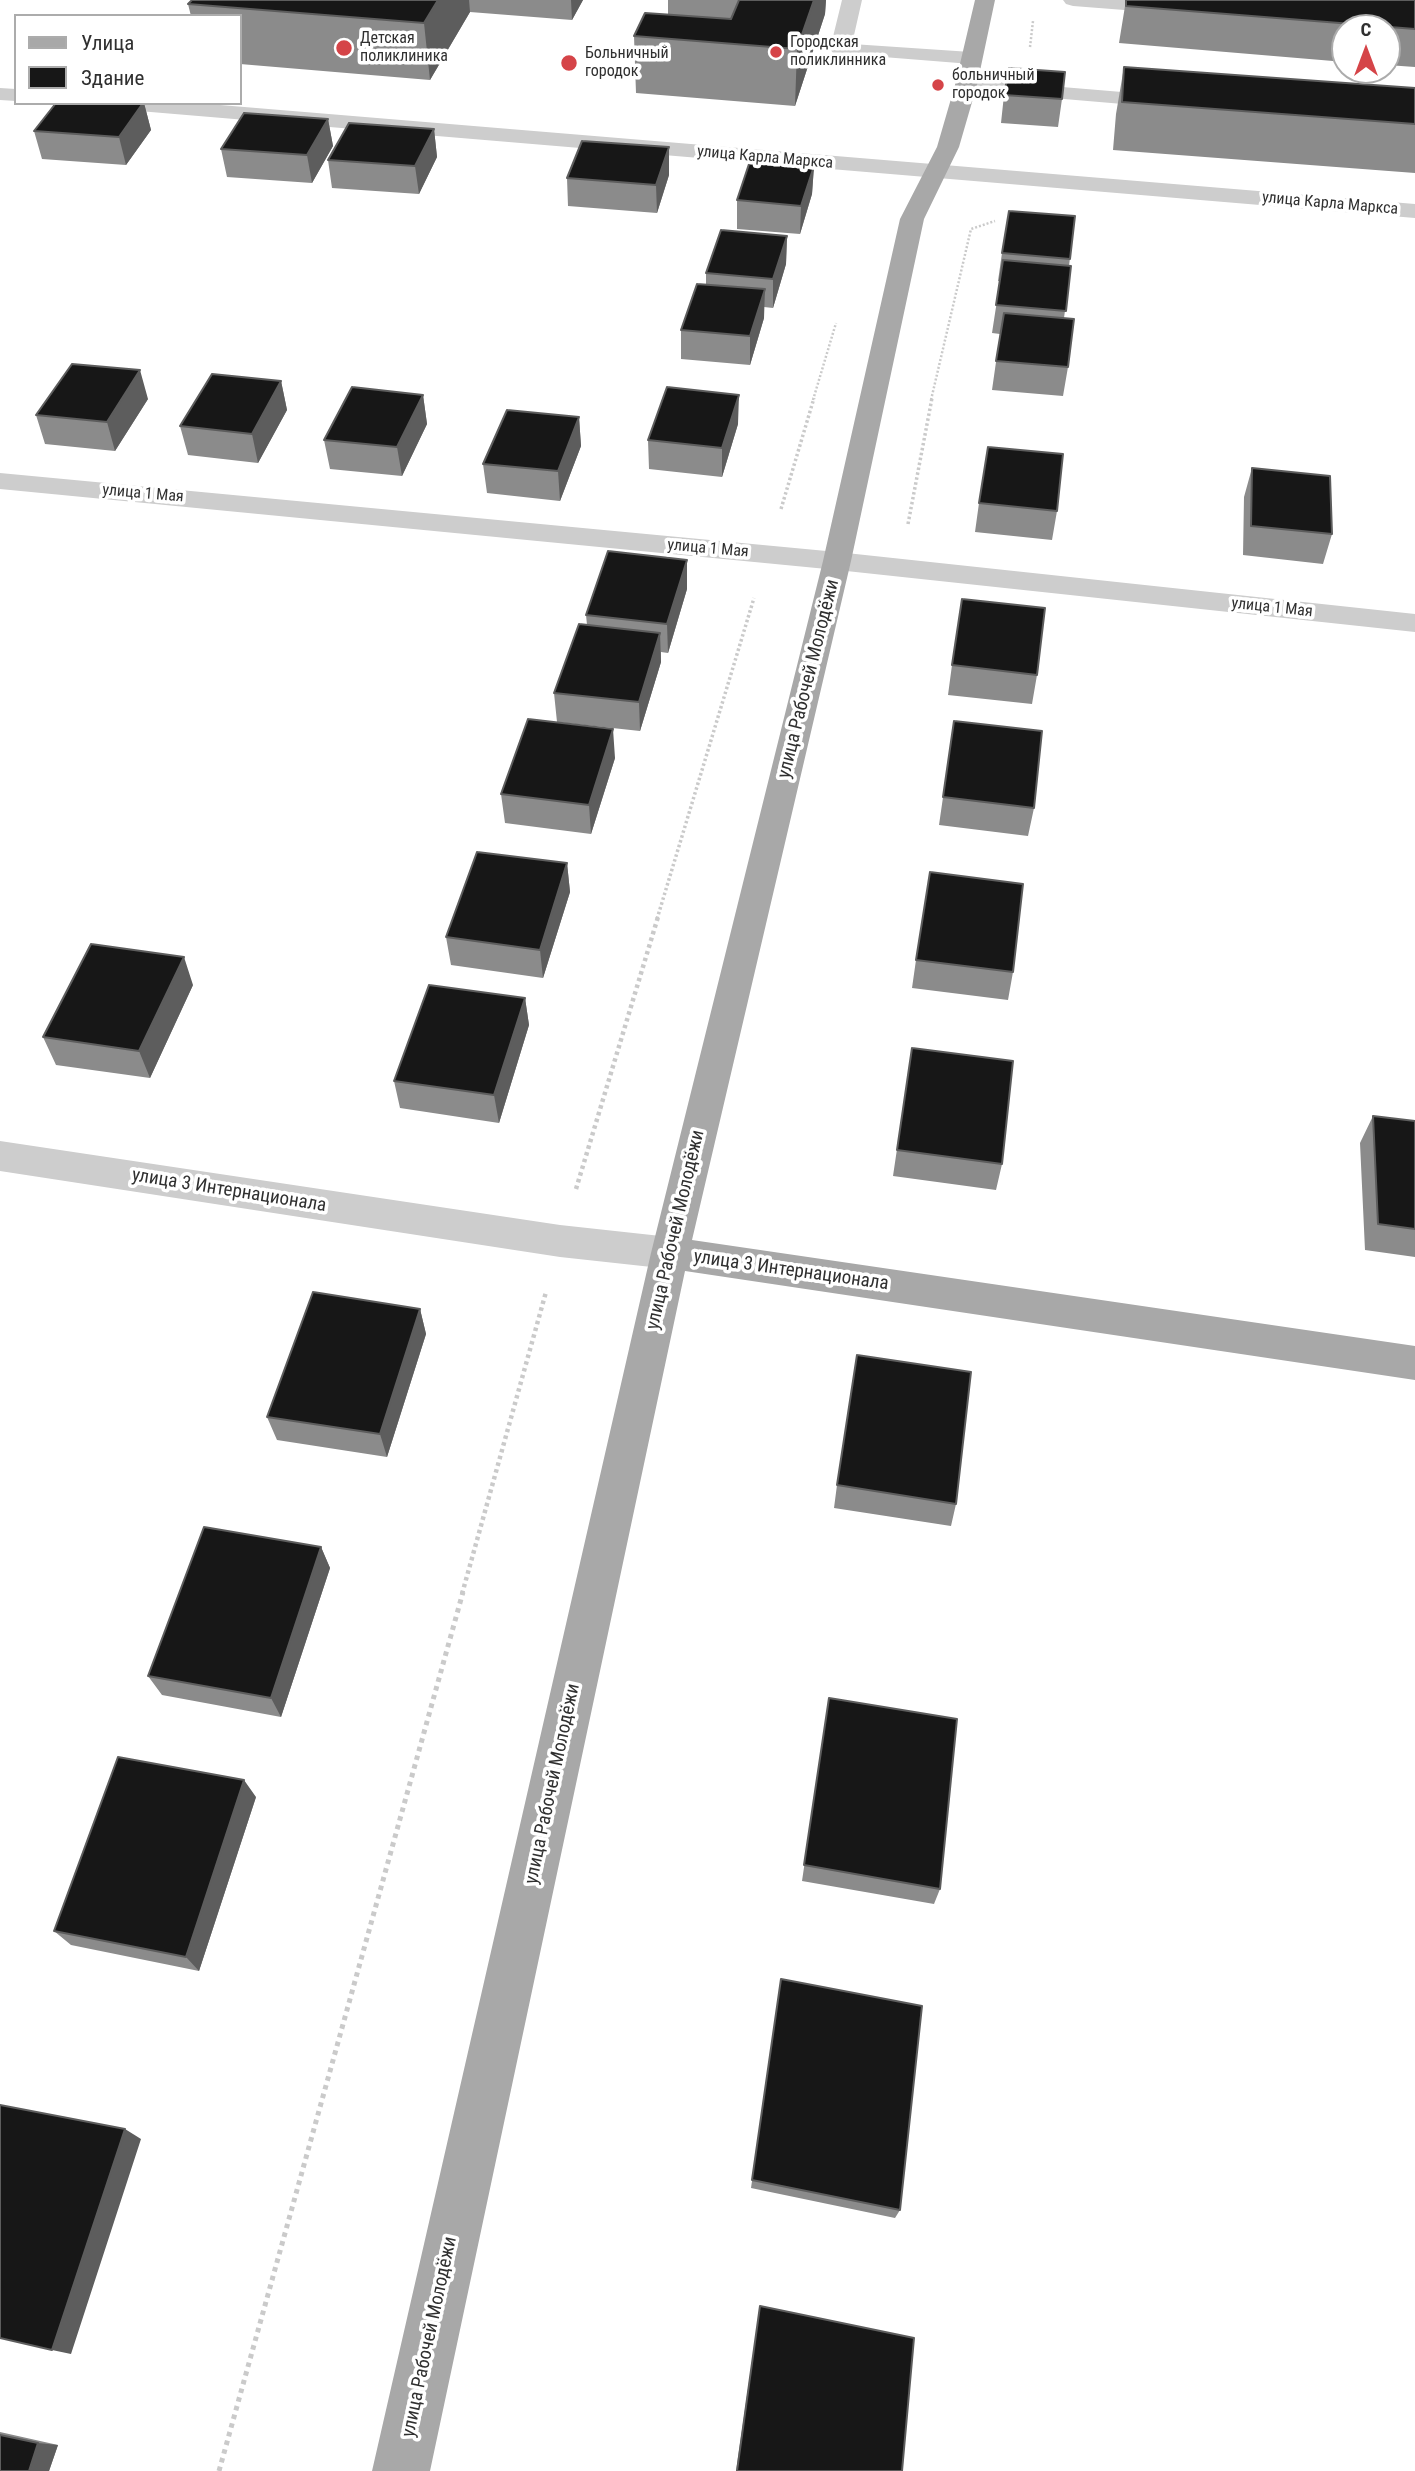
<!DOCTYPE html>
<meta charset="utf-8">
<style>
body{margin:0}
#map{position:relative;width:1415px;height:2471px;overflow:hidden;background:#fff;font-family:"Roboto Condensed",sans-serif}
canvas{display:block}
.legend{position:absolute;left:14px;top:14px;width:228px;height:91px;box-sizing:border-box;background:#fff;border:2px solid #acacac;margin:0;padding:9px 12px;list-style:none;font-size:21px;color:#303030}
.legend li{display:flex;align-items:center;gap:14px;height:35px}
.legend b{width:35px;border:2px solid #acacac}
.north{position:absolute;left:1331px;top:14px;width:70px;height:70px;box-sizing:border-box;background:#fff;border:2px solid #acacac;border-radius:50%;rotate:0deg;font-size:19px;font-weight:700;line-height:28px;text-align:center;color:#303030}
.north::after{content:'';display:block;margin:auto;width:24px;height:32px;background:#d54448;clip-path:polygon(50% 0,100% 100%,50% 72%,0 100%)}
</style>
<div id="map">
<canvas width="1415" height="2471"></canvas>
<ul class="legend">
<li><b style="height:9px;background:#a8a8a8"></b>Улица</li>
<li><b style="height:19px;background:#171717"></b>Здание</li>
</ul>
<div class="north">С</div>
</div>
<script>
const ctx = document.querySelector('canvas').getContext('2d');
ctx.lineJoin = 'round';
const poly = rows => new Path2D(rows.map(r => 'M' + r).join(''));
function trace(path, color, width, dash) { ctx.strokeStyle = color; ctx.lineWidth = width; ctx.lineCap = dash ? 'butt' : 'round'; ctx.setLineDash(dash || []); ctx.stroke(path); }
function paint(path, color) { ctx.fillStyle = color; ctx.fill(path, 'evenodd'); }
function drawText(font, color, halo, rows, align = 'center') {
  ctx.font = font + ' "Roboto Condensed",sans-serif'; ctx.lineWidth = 7; ctx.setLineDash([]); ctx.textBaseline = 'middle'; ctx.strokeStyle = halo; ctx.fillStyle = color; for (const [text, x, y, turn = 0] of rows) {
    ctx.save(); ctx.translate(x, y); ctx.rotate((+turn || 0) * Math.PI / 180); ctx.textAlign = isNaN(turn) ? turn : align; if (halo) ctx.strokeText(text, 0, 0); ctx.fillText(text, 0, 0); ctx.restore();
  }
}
const pathFar3 = poly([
 [1030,47,1033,21],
 [813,400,836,323],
 [931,400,971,229,995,221]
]);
const pathFar2 = poly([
 [781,509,814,398],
 [908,524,932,398],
 [657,919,754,598]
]);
const pathFar1 = poly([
 [576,1189,658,917],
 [462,1594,546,1292]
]);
const path = poly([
 [219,2471,463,1592]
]);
const minor = poly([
 [842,0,862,0,852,44,971,52,978,54,981,58,978,62,971,64,833,53,830,49,842,0],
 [1063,0,1150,0,1176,2,1183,4,1186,8,1183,12,1176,14,1073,6,1066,4,1063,0],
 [966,79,1170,96,1178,97,1181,102,1178,107,1170,108,958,90,955,85,958,80,966,79],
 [0,88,16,89,16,101,0,100,0,88],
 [104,103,196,103,1415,204,1415,218,115,109,107,108,104,103],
 [0,473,837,552,1415,614,1415,632,837,570,0,489,0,473],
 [0,1141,560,1225,670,1237,684,1242,689,1253,684,1264,670,1269,560,1257,0,1171,0,1141]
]);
const major = poly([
 [975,0,995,0,977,85,959,147,924,219,851,561,692,1240,1415,1346,1415,1380,685,1271,430,2471,372,2471,651,1253,823,561,900,219,937,147,955,85,975,0]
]);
const wall = poly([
 [192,0,583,0,572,20,470,12,430,80,240,64,240,16,191,16,188,4],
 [668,0,826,0,825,14,795,106,636,93,634,36,668,14],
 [1126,0,1415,0,1415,67,1387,65,1387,28,1345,28,1345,62,1119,43],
 [1124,67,1415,88,1415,173,1113,150,1116,114],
 [1004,95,1062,99,1058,127,1001,123],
 [56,103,144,103,151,130,126,165,42,159,34,131],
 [328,119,333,146,312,183,227,177,221,149],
 [434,129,437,157,419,194,332,188,328,160],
 [814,166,812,194,800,234,737,229,737,200],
 [669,175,657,213,568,206,567,178],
 [1075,216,1069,266,1071,266,1064,318,1068,367,1063,396,992,390,1000,334,992,333,1000,281,998,281,1002,253],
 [787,236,786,264,773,308,764,307,764,318,750,365,681,359,681,330,706,284,706,273],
 [281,381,287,410,258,463,188,455,180,426],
 [423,395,427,424,402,476,330,469,324,440],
 [148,399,115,451,45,444,36,415],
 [579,417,581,446,560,501,487,493,483,464],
 [738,424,722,477,649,469,648,440],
 [1252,468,1332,534,1323,564,1243,555,1244,497],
 [979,503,1057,511,1052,540,975,532],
 [687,589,668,653,661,652,661,662,640,731,557,722,554,693,587,625,586,615],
 [952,665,1037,675,1032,704,948,695],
 [954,721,1034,808,1028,836,939,825],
 [615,758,591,834,505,823,501,794],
 [567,863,570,892,543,978,451,965,446,937],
 [916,960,1013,972,1008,1000,912,988],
 [193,985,150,1078,56,1065,43,1037],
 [525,998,529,1025,499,1123,400,1108,394,1081],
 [912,1048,1002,1164,996,1190,893,1176],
 [1373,1116,1415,1121,1415,1257,1365,1250,1360,1143],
 [420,1309,426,1334,387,1457,277,1440,267,1417],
 [837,1485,956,1504,951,1526,834,1508],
 [321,1547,330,1568,281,1717,162,1695,148,1676],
 [829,1698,940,1889,934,1904,802,1881],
 [256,1797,199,1971,71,1945,54,1931],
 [781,1979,900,2210,895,2218,751,2188],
 [760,2306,902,2471,736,2471],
 [0,2432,58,2445,49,2471,0,2471]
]);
const shadedWall = poly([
 [438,0,469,0,470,12,430,80,424,23],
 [571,0,583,0,572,20],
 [814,0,826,0,825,14,795,106,797,49],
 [143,103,144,103,151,130,126,165,119,137],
 [328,119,333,146,312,183,307,155],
 [434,129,437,157,419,194,415,166],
 [669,147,669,175,657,213,656,185],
 [814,166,812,194,800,234,801,206],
 [787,236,786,264,773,308,773,279],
 [765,289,764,318,750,365,750,336],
 [140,370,148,399,115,451,107,422],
 [281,381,287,410,258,463,252,434],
 [423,395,427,424,402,476,397,447],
 [739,395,738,424,722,477,722,448],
 [579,417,581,446,560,501,558,471],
 [687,560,687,589,668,653,667,624],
 [660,633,661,662,640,731,639,702],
 [613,729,615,758,591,834,589,805],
 [567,863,570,892,543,978,540,950],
 [184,957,193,985,150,1078,139,1051],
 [525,998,529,1025,499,1123,494,1095],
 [420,1309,426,1334,387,1457,380,1434],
 [321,1547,330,1568,281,1717,271,1698],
 [244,1780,256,1797,199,1971,186,1957],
 [125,2129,141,2139,71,2354,52,2350],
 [38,2443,58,2445,49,2471,29,2471]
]);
const building = poly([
 [192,0,438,0,424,23,188,4,192,0],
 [739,0,814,0,797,49,634,36,645,13,731,19,739,0],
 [1126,0,1415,0,1415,29,1126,6,1126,0],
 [1124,67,1415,88,1415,124,1122,102,1124,67],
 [1009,68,1065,72,1062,99,1004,95,1009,68],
 [56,103,143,103,119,137,34,131,56,103],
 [244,113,328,119,307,155,221,149,244,113],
 [349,123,434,129,415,166,328,160,349,123],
 [582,141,669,147,656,185,567,178,582,141],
 [750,161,814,166,801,206,737,200,750,161],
 [1009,211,1075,216,1070,259,1002,253,1009,211],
 [721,230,787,236,773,279,706,273,721,230],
 [1003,260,1071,266,1066,311,996,305,1003,260],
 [697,284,765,289,750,336,681,330,697,284],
 [1004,313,1074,319,1068,367,996,361,1004,313],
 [72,364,140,370,107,422,36,415,72,364],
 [212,374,281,381,252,434,180,426,212,374],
 [352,387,423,395,397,447,324,440,352,387],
 [667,387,739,395,722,448,648,440,667,387],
 [507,410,579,417,558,471,483,464,507,410],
 [988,447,1063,454,1057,511,979,503,988,447],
 [1252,468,1330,476,1332,534,1251,526,1252,468],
 [608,551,687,560,667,624,586,615,608,551],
 [962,599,1045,608,1037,675,952,665,962,599],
 [579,624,660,633,639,702,554,693,579,624],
 [528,719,613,729,589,805,501,794,528,719],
 [954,721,1042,731,1034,808,943,797,954,721],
 [477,852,567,863,540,950,446,937,477,852],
 [930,872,1023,884,1013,972,916,960,930,872],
 [91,944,184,957,139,1051,43,1037,91,944],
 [429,985,525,998,494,1095,394,1081,429,985],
 [912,1048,1013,1061,1002,1164,897,1150,912,1048],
 [1373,1116,1415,1121,1415,1229,1378,1224,1373,1116],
 [313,1292,420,1309,380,1434,267,1417,313,1292],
 [857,1355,971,1372,956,1504,837,1485,857,1355],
 [204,1527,321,1547,271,1698,148,1676,204,1527],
 [829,1698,957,1719,940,1889,804,1865,829,1698],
 [118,1757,244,1780,186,1957,54,1931,118,1757],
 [781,1979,922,2006,900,2210,752,2180,781,1979],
 [0,2105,125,2129,52,2350,0,2338,0,2105],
 [760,2306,914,2338,902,2471,737,2471,760,2306],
 [0,2435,38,2443,29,2471,0,2471,0,2435]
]);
const markers = [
 [344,48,9,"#d54448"],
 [776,52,7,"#d54448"],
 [569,63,9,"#d54448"],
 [938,85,7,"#d54448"]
];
const farPoinames = [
 ["Детская",360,39],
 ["поликлиника",360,57],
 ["Городская",790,43],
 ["поликлинника",790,61],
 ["Больничный",585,54],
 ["городок",585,72],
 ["больничный",952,76],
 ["городок",952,94]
];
const farStreetnames = [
 ["улица Карла Маркса",765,158,5],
 ["улица Карла Маркса",1330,204,5],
 ["улица 1 Мая",143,494,5],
 ["улица 1 Мая",708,549,5],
 ["улица 1 Мая",1272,608,6]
];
const streetNames = [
 ["улица Рабочей Молодёжи",809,679,-76],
 ["улица 3 Интернационала",229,1191,9],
 ["улица Рабочей Молодёжи",676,1230,-77],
 ["улица 3 Интернационала",791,1271,8],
 ["улица Рабочей Молодёжи",553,1784,-78],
 ["улица Рабочей Молодёжи",430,2337,-78]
];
trace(pathFar3, '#cacaca', 2.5, [2, 2]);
trace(pathFar2, '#cacaca', 3.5, [2.5, 2.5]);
trace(pathFar1, '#cacaca', 4.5, [3.5, 3.5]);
trace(path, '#cacaca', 5, [4.5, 4.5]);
paint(minor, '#cdcdcd');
paint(major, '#a8a8a8');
paint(wall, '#8b8b8b');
paint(shadedWall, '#5d5d5d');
paint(building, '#171717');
trace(building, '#5d5d5d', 2);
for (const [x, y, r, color] of markers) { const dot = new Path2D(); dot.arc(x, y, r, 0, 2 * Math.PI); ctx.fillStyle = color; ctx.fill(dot); trace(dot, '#fff', 2.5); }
drawText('16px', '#303030', '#fff', farPoinames, 'left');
drawText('16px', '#303030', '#fff', farStreetnames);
drawText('19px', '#303030', '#fff', streetNames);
</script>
